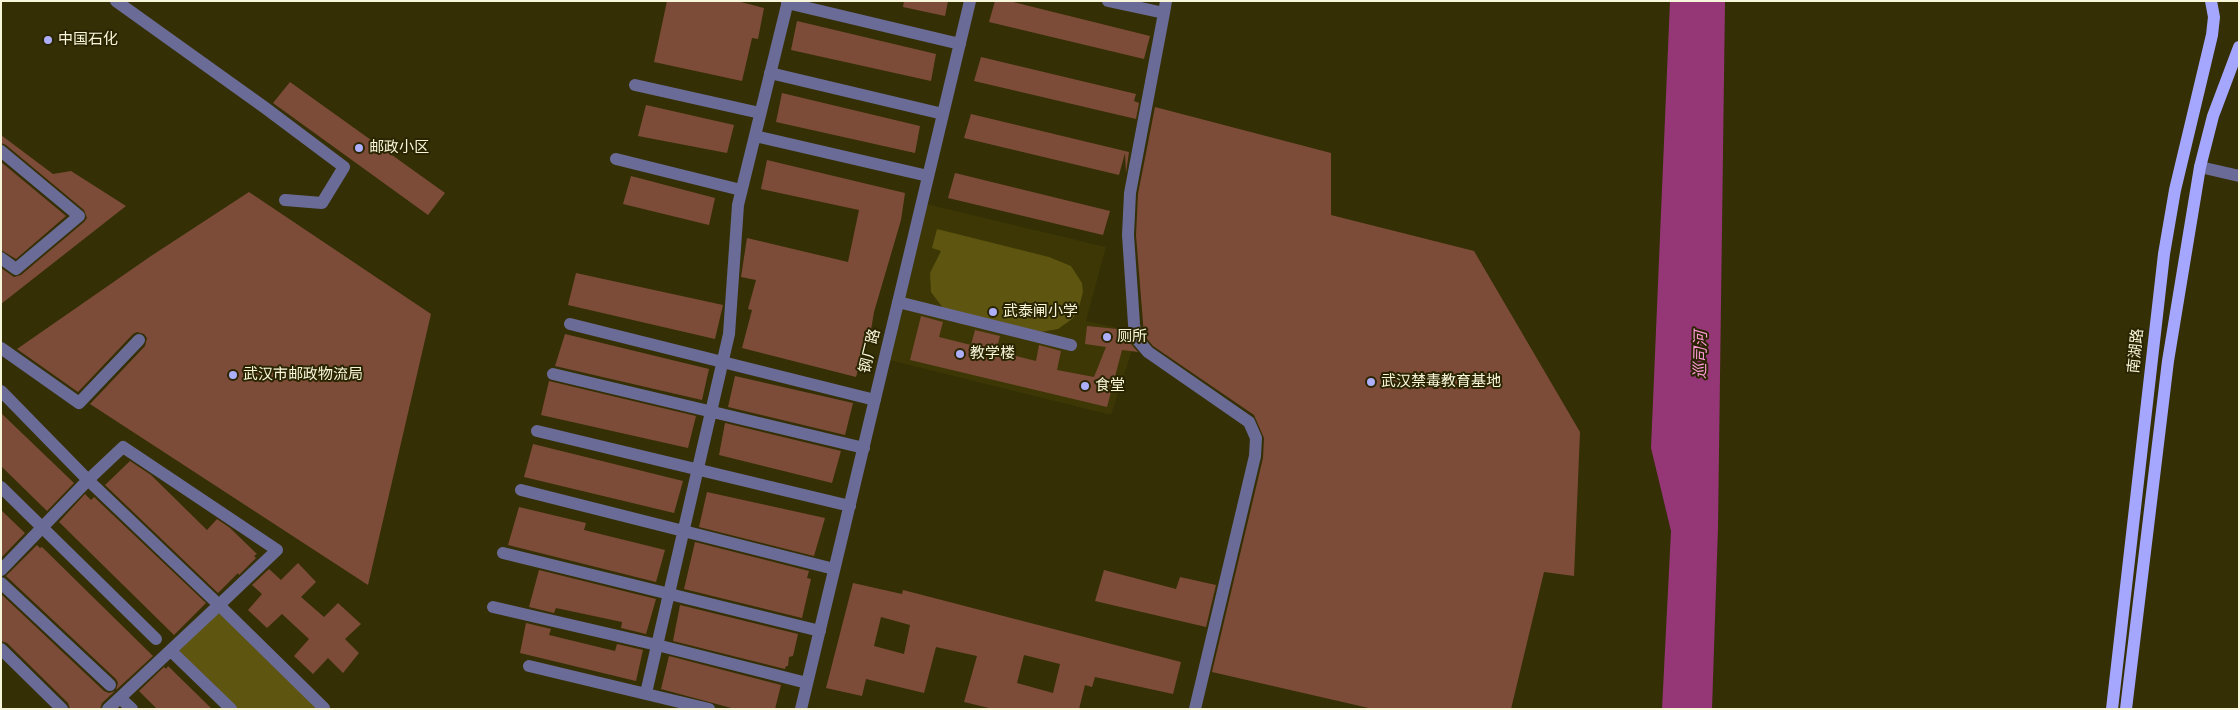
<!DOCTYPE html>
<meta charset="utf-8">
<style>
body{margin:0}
#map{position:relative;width:2240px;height:710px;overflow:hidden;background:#342f05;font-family:Rubik,sans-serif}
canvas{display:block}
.frame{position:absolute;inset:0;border:2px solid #f8f6da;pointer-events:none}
</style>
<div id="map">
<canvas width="2240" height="710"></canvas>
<div class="frame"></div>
</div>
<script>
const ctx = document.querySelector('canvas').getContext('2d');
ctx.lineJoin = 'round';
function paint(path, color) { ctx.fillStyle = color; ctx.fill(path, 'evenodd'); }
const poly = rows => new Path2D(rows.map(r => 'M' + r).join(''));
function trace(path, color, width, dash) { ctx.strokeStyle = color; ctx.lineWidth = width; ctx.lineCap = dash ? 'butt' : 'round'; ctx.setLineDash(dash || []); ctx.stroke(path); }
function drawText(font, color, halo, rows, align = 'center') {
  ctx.font = font + ' Rubik,"Noto Sans SC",sans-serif'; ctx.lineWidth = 4; ctx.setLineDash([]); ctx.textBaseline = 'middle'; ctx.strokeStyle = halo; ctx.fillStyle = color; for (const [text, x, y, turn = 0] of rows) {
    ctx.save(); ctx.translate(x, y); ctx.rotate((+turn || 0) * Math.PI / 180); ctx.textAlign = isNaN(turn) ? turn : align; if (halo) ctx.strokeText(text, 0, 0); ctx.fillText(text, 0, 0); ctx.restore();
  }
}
const built = poly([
 [922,203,1106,247,1086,321,1127,330,1136,338,1111,415,885,359]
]);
const green = poly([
 [937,229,1049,257,1071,266,1082,283,1083,292,1078,311,1072,319,1058,329,1041,332,943,308,931,292,930,273,941,251,932,248],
 [219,605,323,709,231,709,171,651]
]);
const water = poly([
 [1670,1,1725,1,1718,527,1712,709,1662,709,1671,531,1651,448]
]);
const building = poly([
 [667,1,737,1,764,8,758,39,752,38,742,81,654,62],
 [904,1,948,1,945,16,903,7],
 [995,1,1009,1,1150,36,1144,59,989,22],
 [797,21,936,54,931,81,791,50],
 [981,57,1136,94,1134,101,1139,103,1136,119,974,81],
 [290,82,445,193,428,215,273,103],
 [782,93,920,126,915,153,776,122],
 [646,105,734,125,727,153,638,136],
 [1155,107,1331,153,1331,215,1474,251,1580,432,1574,576,1544,572,1511,709,1373,709,1212,672,1263,458,1264,438,1254,415,1153,346,1144,335,1136,235,1138,194],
 [971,114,1129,152,1126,173,1125,153,1119,175,964,138],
 [1,135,53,174,71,171,126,206,1,304,1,268,14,277,21,275,84,222,87,218,84,210,6,145,1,143],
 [767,160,905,193,901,220,874,312,870,336,867,336,856,377,742,348,752,310,748,309,756,280,741,277,747,238,848,262,859,210,761,189],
 [1,162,66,216,16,259,1,250],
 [955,173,1110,211,1103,235,948,198],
 [631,176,715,198,709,225,623,204],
 [249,192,431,314,368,585,90,404,145,346,147,338,144,334,137,332,133,334,78,392,17,349,151,256],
 [576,273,723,305,715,339,568,305],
 [921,316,943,322,939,337,971,345,975,330,1000,336,996,351,1036,361,1039,345,1061,351,1057,370,1094,377,1106,347,1085,344,1087,326,1127,330,1130,343,1138,352,1122,350,1107,407,910,360],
 [565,334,709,369,702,400,555,366],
 [735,376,853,403,845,435,728,407],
 [549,381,696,416,688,448,541,415],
 [1,413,74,483,47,511,1,466],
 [725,423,841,451,832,483,719,455],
 [533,444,683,481,674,513,524,477],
 [130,461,151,475,207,530,217,519,230,528,257,554,254,556,256,558,239,575,238,573,218,593,105,485],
 [707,492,825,518,814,556,699,527],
 [85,494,91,500,94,497,206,603,174,635,59,522],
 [519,507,586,523,584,530,665,550,656,582,508,545],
 [1,510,25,533,1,558],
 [695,542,809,571,807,578,811,579,802,618,684,589],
 [37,545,40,548,42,547,153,656,116,690,118,683,116,679,6,576],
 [298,563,316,582,301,597,324,617,338,603,361,624,345,639,359,653,343,673,328,658,313,674,294,656,309,639,282,614,267,628,248,610,262,594,252,585,269,569,281,580],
 [539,570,656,599,646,634,621,628,622,622,556,608,554,613,529,607],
 [1104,570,1176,589,1180,577,1216,585,1206,627,1095,601],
 [853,583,902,594,903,590,1181,662,1173,694,1095,677,1092,687,1085,685,1079,709,993,709,964,702,977,656,936,647,924,693,866,679,862,696,826,688],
 [881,617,910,625,904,654,874,646],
 [1024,655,1060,664,1053,693,1017,683],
 [1,594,104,691,109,693,115,691,102,703,100,709,70,709,68,703,7,643,1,641],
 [680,605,798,634,793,656,789,657,788,666,786,666,785,669,673,641],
 [526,623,551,629,549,635,615,651,617,644,643,650,636,681,520,653],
 [669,656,781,685,775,709,735,709,661,689],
 [168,666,212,709,157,709,139,691,164,667,166,669]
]);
const minor = poly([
 [116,1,264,107,344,167,322,203,285,200],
 [1108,1,1164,13,1166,1],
 [787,3,960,44],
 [1164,13,1130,193,1128,235,1134,324,1136,338,1148,352,1249,422,1256,438,1255,456,1195,709],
 [770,73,943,114],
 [635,85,760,113],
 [755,136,928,176],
 [1,151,79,216,16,269,1,258],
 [616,159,741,190],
 [2200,167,2239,176],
 [898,302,1071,345],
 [570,324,875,400],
 [1,348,79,403,139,340],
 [553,374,864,448],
 [1,391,88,480,1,570],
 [537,431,850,506],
 [1,487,156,639],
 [521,490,834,569],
 [503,553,820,631],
 [1,583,110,685],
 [493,607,657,645,807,683],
 [1,649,62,709],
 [171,651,231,709],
 [529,666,709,709],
 [646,693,729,334,738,205,788,1],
 [120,698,132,709],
 [108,709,219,605,277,550,123,447,88,480,219,605,324,708],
 [801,709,970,1]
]);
const major = poly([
 [2112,709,2164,254,2175,190,2212,35,2214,17,2211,1],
 [2126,709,2168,361,2200,167,2213,116,2239,47]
]);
const markers = [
 [48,40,5,"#adaffb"],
 [359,148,5,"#adaffb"],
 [993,312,5,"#adaffb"],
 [1107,337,5,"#adaffb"],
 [960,354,5,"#adaffb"],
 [233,375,5,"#adaffb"],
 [1371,382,5,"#adaffb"],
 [1085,386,5,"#adaffb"]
];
const poiNames = [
 ["中国石化",58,40],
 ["邮政小区",369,148],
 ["武泰闸小学",1003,312],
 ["厕所",1117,337],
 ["教学楼",970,354],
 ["武汉市邮政物流局",243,375],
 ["武汉禁毒教育基地",1381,382],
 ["食堂",1095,386]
];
const streetNames = [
 ["钢厂路",870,351,-76],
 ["南湖路",2136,351,-84]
];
const waterNames = [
 ["巡司河",1701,355,-89]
];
paint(built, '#3c3704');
paint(green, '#5d5510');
paint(water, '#953776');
paint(building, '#7d4c39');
trace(minor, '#6a6b96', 12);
trace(major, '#a5a6fe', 12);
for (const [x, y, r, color] of markers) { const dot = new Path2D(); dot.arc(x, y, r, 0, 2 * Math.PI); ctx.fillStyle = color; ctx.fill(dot); trace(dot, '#2a2500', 2); }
drawText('15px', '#f8f6da', '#2a2500', poiNames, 'left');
drawText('15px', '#f8f6da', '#2a2500', streetNames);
drawText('italic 16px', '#ff9ad9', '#2a2500', waterNames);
</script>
